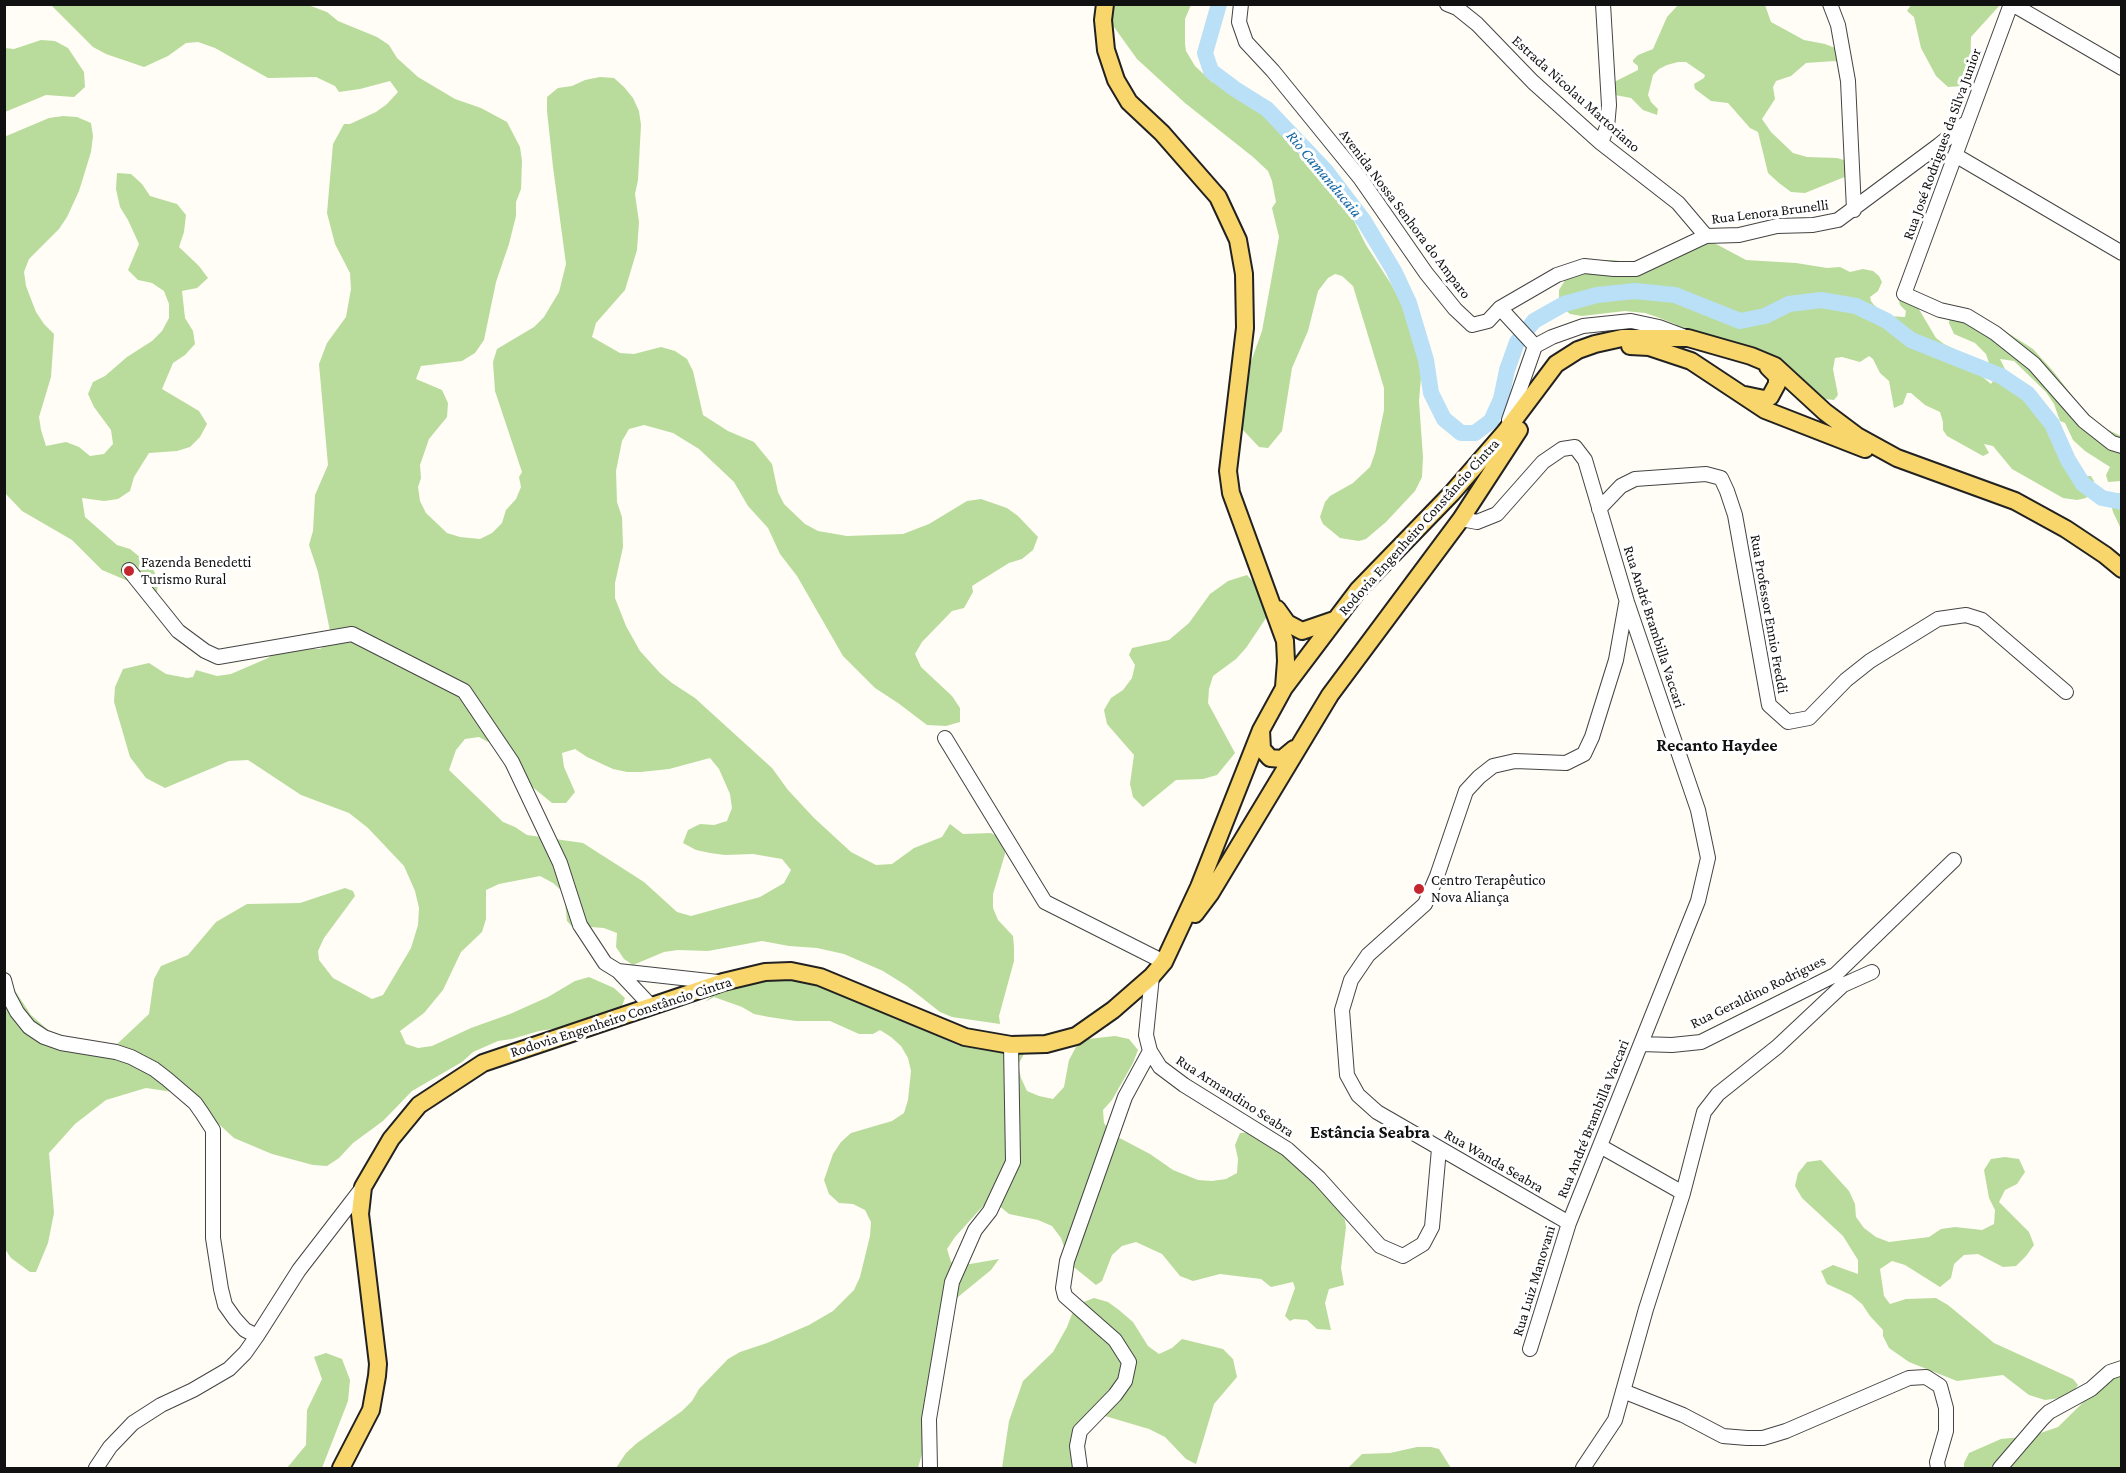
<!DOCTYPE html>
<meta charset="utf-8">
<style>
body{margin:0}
#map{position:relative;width:2126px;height:1473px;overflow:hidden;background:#fffdf5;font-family:"Crimson Pro",serif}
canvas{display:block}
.frame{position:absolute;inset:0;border:6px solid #111;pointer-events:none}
</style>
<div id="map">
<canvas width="2126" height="1473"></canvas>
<div class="frame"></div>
</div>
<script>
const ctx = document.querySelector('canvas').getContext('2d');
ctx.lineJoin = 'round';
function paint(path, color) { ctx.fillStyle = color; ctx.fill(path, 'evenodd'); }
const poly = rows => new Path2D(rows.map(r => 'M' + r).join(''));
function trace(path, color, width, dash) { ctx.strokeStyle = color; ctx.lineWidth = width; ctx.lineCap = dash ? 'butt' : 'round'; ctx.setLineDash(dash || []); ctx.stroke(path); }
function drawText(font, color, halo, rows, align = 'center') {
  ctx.font = font + ' "Crimson Pro",serif'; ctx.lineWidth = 6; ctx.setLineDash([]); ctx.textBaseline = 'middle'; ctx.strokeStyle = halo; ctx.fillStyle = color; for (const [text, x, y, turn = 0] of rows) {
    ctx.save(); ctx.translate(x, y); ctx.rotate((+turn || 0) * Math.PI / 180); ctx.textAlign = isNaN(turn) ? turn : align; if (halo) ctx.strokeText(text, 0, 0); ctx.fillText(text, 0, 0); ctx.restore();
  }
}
const forest = poly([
 [51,5,308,5,327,12,338,21,377,37,389,45,397,58,418,77,455,99,481,108,507,122,520,147,522,161,521,189,516,202,516,216,509,244,496,282,484,340,475,353,462,361,421,366,416,379,442,390,448,403,447,417,429,439,420,465,421,478,418,487,420,501,426,513,447,533,460,537,480,539,492,533,502,523,506,510,516,499,521,487,519,477,522,472,495,391,493,362,497,349,534,327,544,317,559,292,566,264,553,167,547,111,547,97,558,88,572,86,585,80,600,77,614,78,624,87,633,98,639,111,641,125,638,180,635,194,639,222,637,250,625,290,596,323,592,337,620,353,634,354,661,347,675,351,687,359,693,371,703,415,728,431,754,442,772,464,778,492,784,504,805,524,818,531,847,536,903,534,929,524,967,501,981,499,1007,508,1018,516,1038,537,1033,550,1022,559,1009,563,972,586,973,592,964,608,952,611,922,642,915,654,921,667,952,696,960,708,960,722,946,726,927,725,898,703,875,688,843,656,797,576,780,554,768,528,748,506,734,482,699,449,673,433,644,425,629,429,622,441,616,471,617,502,622,517,623,547,615,583,615,598,626,626,640,651,660,673,672,683,695,698,772,768,788,790,814,818,851,852,876,865,892,864,914,848,942,837,950,824,963,834,991,833,1004,840,1005,854,993,894,993,908,998,920,1013,936,1014,947,1014,961,999,1016,1000,1024,952,1017,940,1012,907,986,883,971,844,954,817,948,789,946,762,941,708,951,678,950,664,952,633,965,624,959,616,947,617,933,604,928,590,927,577,932,567,921,564,893,553,883,540,876,499,884,486,890,486,919,482,932,461,952,443,990,424,1013,400,1031,406,1044,418,1048,432,1046,471,1028,510,1014,548,997,575,981,589,977,614,988,625,998,620,1011,580,1025,539,1031,512,1039,498,1041,473,1052,462,1062,412,1091,383,1121,353,1143,339,1158,327,1166,313,1165,272,1154,234,1138,186,1094,146,1088,106,1100,75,1124,49,1153,54,1213,48,1243,36,1272,30,1272,11,1258,5,1249,4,974,31,1015,56,1037,115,1046,149,1014,154,979,161,966,188,955,216,922,247,904,300,903,345,888,353,891,355,896,324,938,318,951,319,960,333,978,372,999,383,995,411,948,418,925,419,908,415,891,404,866,368,828,349,813,301,795,248,760,229,761,165,788,146,778,130,757,114,702,115,687,123,669,149,663,166,674,187,678,193,677,196,670,217,676,231,674,268,658,280,648,320,649,332,641,318,572,309,545,313,531,315,495,328,465,319,364,327,343,346,317,351,289,350,273,335,244,327,213,333,144,344,124,350,124,376,112,387,104,398,92,390,81,360,89,339,92,335,86,316,77,268,78,215,48,198,42,186,43,168,56,144,67,106,54,93,47],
 [479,737,492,744,502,754,517,778,530,785,552,803,566,803,575,792,564,767,562,753,575,749,587,757,613,769,627,772,641,772,669,769,710,758,719,769,730,794,732,808,727,821,714,825,700,824,688,830,683,843,696,850,710,853,725,855,753,854,782,859,791,870,784,883,760,897,691,916,677,912,644,882,583,843,527,835,515,827,503,822,449,770,456,750,465,739],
 [1109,5,1191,5,1185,19,1185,44,1186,51,1195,66,1212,82,1242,91,1304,144,1331,188,1348,209,1366,245,1391,284,1410,320,1422,366,1419,401,1423,457,1422,477,1415,491,1386,522,1366,539,1359,541,1340,538,1323,524,1320,517,1325,502,1330,496,1353,483,1370,467,1375,453,1384,410,1384,388,1353,286,1342,276,1335,274,1328,278,1318,291,1308,331,1292,368,1282,431,1268,448,1259,447,1243,430,1239,423,1244,381,1262,331,1279,237,1272,208,1276,202,1272,181,1268,171,1253,157,1185,103,1137,59,1114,27,1110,19],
 [1678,5,1765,5,1771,22,1804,40,1825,44,1835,48,1842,65,1835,61,1806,63,1791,76,1776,81,1773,87,1775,99,1762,119,1771,132,1793,153,1807,157,1837,158,1851,162,1847,176,1805,193,1791,192,1779,183,1768,173,1758,132,1750,128,1728,103,1711,101,1695,89,1694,84,1704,78,1705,75,1686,62,1678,62,1667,65,1659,69,1653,75,1648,95,1651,102,1658,109,1657,115,1643,110,1631,98,1615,95,1612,91,1612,86,1616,81,1638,70,1638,66,1633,62,1633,60,1638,55,1653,49,1667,17],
 [1911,5,2000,5,1971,37,1970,75,1963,86,1948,87,1936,76,1921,48,1914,17,1907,11],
 [41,40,55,41,68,48,84,72,85,87,74,97,46,95,5,112,5,48,14,49],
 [63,116,77,117,91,123,93,136,91,152,79,191,67,217,59,229,29,259,24,272,26,286,36,312,44,324,54,334,51,377,39,417,41,430,46,446,66,442,79,447,90,456,104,454,113,444,111,430,94,407,88,394,93,382,105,376,127,357,152,341,162,331,169,318,169,304,164,291,152,283,138,280,128,270,139,244,128,220,120,207,116,189,117,173,131,174,142,184,150,196,177,204,186,215,184,232,179,247,199,266,208,278,197,288,182,291,185,318,193,331,195,344,185,355,173,363,162,389,199,411,207,424,200,437,190,447,177,451,149,453,134,477,130,491,118,499,104,501,82,498,85,517,117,545,130,549,152,567,158,580,157,594,153,599,147,589,102,570,72,540,22,511,5,493,4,137,49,118],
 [1695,236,1718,245,1746,260,1796,263,1827,268,1840,267,1850,272,1863,269,1873,271,1879,276,1882,282,1878,291,1870,297,1871,301,1874,305,1888,316,1905,317,1906,311,1900,305,1897,293,1899,287,1902,287,1917,306,1936,338,1944,344,1960,352,1966,363,1991,384,1993,381,1993,375,1986,354,1975,343,1954,334,1949,323,1950,314,1970,311,1983,317,2033,349,2053,371,2081,407,2102,427,2121,436,2121,481,2108,482,2106,475,2110,467,2085,451,2073,440,2065,423,2060,421,2054,404,2046,392,2014,361,2000,359,2006,371,2014,382,2044,412,2050,427,2059,438,2065,454,2080,474,2084,476,2091,476,2094,481,2091,492,2086,498,2077,500,2063,498,2012,469,1993,446,1984,444,1989,453,1983,456,1947,436,1943,430,1943,422,1940,412,1925,405,1911,393,1907,393,1903,404,1894,408,1889,381,1880,373,1873,359,1869,356,1860,362,1842,357,1835,358,1833,369,1838,395,1834,400,1824,399,1807,387,1682,329,1675,324,1657,317,1645,313,1625,311,1582,316,1570,314,1559,304,1559,290,1567,277,1592,260,1614,260,1636,264,1664,261,1686,238],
 [2120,493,2122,494,2121,529,2113,512,2109,497],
 [1247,575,1268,598,1270,612,1246,648,1236,659,1213,676,1209,689,1208,703,1235,753,1217,775,1203,779,1176,780,1143,807,1133,797,1130,784,1134,755,1107,724,1104,710,1111,698,1123,690,1132,678,1135,665,1129,655,1132,648,1169,640,1189,623,1210,594,1228,581],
 [797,975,960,1046,974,1046,1025,1052,1018,1065,1021,1078,1027,1091,1039,1096,1053,1099,1064,1087,1069,1060,1076,1047,1088,1039,1115,1036,1129,1039,1138,1050,1133,1063,1112,1100,1103,1110,1104,1123,1112,1134,1150,1154,1173,1170,1198,1180,1212,1181,1226,1179,1237,1173,1238,1159,1235,1145,1240,1133,1254,1132,1320,1180,1345,1220,1346,1227,1341,1268,1344,1285,1329,1289,1325,1303,1331,1330,1317,1329,1307,1320,1294,1319,1290,1321,1285,1316,1295,1288,1293,1282,1271,1287,1261,1279,1220,1274,1193,1281,1180,1276,1162,1254,1136,1242,1122,1246,1112,1255,1102,1281,1096,1285,1070,1264,1061,1238,1052,1226,1038,1220,1009,1214,997,1204,983,1206,955,1237,947,1249,951,1262,970,1264,999,1259,991,1270,958,1297,950,1309,925,1443,918,1468,616,1468,626,1453,637,1443,682,1411,692,1401,699,1389,728,1359,740,1352,767,1343,809,1325,833,1311,854,1290,860,1277,870,1236,871,1222,865,1210,853,1204,839,1203,829,1194,824,1180,833,1154,841,1142,851,1133,892,1121,904,1113,908,1100,911,1071,908,1058,901,1046,891,1037,880,1030,873,1034,859,1034,830,1021,796,1021,769,1017,754,1014,742,1007,714,997,705,1002,724,986],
 [2005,1157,2019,1159,2025,1172,2017,1184,2005,1190,1999,1202,2029,1232,2034,1245,2026,1256,2016,1266,2003,1267,1978,1254,1964,1255,1954,1264,1951,1278,1940,1287,1905,1265,1892,1261,1880,1269,1884,1296,1890,1304,1906,1299,1936,1298,1948,1305,1994,1343,2073,1379,2078,1385,2074,1391,2061,1398,2045,1400,2029,1395,2003,1375,1957,1381,1909,1362,1889,1348,1883,1336,1883,1330,1870,1316,1862,1304,1851,1295,1827,1284,1821,1271,1833,1265,1858,1274,1858,1260,1843,1236,1802,1198,1795,1186,1798,1173,1807,1162,1821,1160,1849,1191,1855,1204,1856,1217,1864,1228,1876,1237,1889,1242,1929,1237,1941,1229,1955,1227,1982,1230,1994,1224,1995,1210,1989,1198,1984,1170,1991,1159],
 [1094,1298,1108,1302,1119,1310,1133,1322,1148,1346,1159,1354,1172,1348,1182,1339,1223,1349,1233,1359,1237,1377,1214,1404,1196,1464,1186,1459,1165,1437,1149,1429,1105,1416,1097,1418,1088,1428,1084,1453,1088,1468,1002,1468,1009,1421,1023,1381,1053,1352,1067,1327,1072,1314,1081,1303],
 [326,1353,342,1359,350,1380,348,1401,322,1468,287,1468,306,1445,307,1410,322,1379,314,1357],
 [2121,1372,2121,1468,1964,1468,1964,1463,1969,1453,2001,1439,2032,1436,2058,1427,2104,1382],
 [1417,1447,1431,1447,1439,1449,1451,1468,1348,1468,1362,1454,1390,1453]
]);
const river = poly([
 [1219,4,1205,53,1211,71,1235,89,1267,109,1326,171,1364,221,1394,271,1409,303,1426,360,1431,393,1444,419,1461,433,1475,433,1491,421,1501,399,1507,370,1517,342,1534,321,1564,304,1597,295,1635,291,1675,295,1740,321,1765,316,1789,304,1821,300,1856,306,1887,321,1911,340,2001,376,2028,394,2052,424,2068,460,2083,484,2102,498,2122,502]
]);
const minor = poly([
 [1241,4,1239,22,1246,42,1273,71,1360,178,1426,273,1455,309,1472,325,1488,321,1500,308],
 [1447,4,1457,8,1477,24,1533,82,1601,143,1678,203,1706,236],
 [1830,4,1838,25,1848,81,1854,210],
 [2011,4,1904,294,1940,310,1967,316,1995,333,2034,364,2084,421,2112,443,2122,446],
 [2012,4,2122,68],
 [1601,143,1607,127,1609,105,1603,4],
 [1955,155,2122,253],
 [1535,346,1500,308,1557,275,1584,266,1614,269,1636,269,1706,236,1739,235,1777,226,1813,225,1838,220,1939,145,1966,123],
 [1509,420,1535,346,1552,337,1583,326,1631,321,1659,327,1683,336],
 [1599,509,1621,486,1635,479,1706,474,1721,478,1727,491,1735,515,1769,705,1788,722,1809,718,1846,680,1870,661,1938,619,1966,615,1982,620,2066,692],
 [1461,519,1477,522,1497,514,1543,462,1562,449,1575,447,1585,460,1627,602,1698,810,1708,858,1698,901,1569,1223,1530,1349],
 [129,570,178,631,205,651,218,657,352,634,464,691,512,762,560,863,580,925,605,963,618,971],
 [945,738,1045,902,1164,962],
 [1152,976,1146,1035,1150,1051,1160,1067,1184,1085,1287,1149,1319,1178,1380,1246,1403,1256,1423,1244,1432,1227,1439,1149],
 [4,980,8,995,17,1012,29,1027,44,1037,61,1043,116,1052,131,1057,154,1069,167,1079,195,1103,202,1113,213,1130,213,1238,221,1289,225,1305,235,1319,245,1330,257,1336,299,1270,363,1187],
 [651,1006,618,971,718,982],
 [1641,1044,1672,1045,1701,1042,1835,975,1954,860],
 [1600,1146,1683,1193],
 [1569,1223,1377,1112,1358,1095,1347,1075,1342,1010,1351,980,1368,955,1425,904,1437,876,1466,791,1479,777,1493,766,1515,761,1566,763,1584,754,1592,737,1616,660,1626,604],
 [1623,1391,1683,1415,1723,1436,1747,1438,1763,1438,1786,1431,1909,1378,1926,1377,1940,1386,1946,1408,1946,1431,1937,1462,1938,1468],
 [96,1468,110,1447,133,1423,161,1405,193,1390,229,1369,245,1353,257,1336],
 [930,1468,929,1419,952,1282,975,1230,990,1211,1013,1162,1011,1045],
 [1080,1468,1077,1446,1080,1431,1115,1395,1125,1381,1129,1362,1115,1340,1065,1296,1063,1288,1067,1261,1125,1097,1150,1051],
 [1583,1468,1615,1420,1646,1309,1683,1193,1704,1112,1718,1094,1777,1047,1843,985,1872,972],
 [2000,1468,2042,1419,2049,1412,2091,1389,2110,1372,2122,1368]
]);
const major = poly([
 [1105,4,1103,20,1106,50,1116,80,1129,102,1162,133,1218,197,1238,240,1244,274,1245,328,1228,471,1231,493,1285,641,1286,661,1284,687],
 [1630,346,1649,347,1691,361,1765,410,1865,449],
 [1745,395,1764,399,1770,397,1777,384,1777,376,1768,367],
 [1277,609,1287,623,1302,631,1334,620],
 [1261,730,1262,749,1270,758,1282,759,1294,749],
 [1195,914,1210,894,1330,695,1461,519,1519,430],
 [341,1468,371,1410,377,1376,378,1364,360,1214,363,1187,391,1139,419,1105,483,1063,723,982,765,972,791,971,820,977,965,1037,1011,1045,1046,1044,1076,1036,1113,1010,1152,976,1164,962,1199,887,1261,730,1284,688,1358,590,1452,493,1505,432,1556,364,1578,350,1595,344,1622,338,1688,338,1751,356,1775,366,1825,412,1857,436,1897,458,2015,501,2066,529,2105,555,2122,569]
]);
const markers = [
 [129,571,6,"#c4262e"],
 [1419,889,6,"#c4262e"]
];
const streetNames = [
 ["Estrada Nicolau Martoriano",1576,94,42],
 ["Rua José Rodrigues da Silva Junior",1942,144,-70],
 ["Rua Lenora Brunelli",1770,212,-7],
 ["Avenida Nossa Senhora do Amparo",1405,214,53],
 ["Rodovia Engenheiro Constâncio Cintra",1419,527,-48],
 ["Rua Professor Ennio Freddi",1769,614,80],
 ["Rua André Brambilla Vaccari",1654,627,72],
 ["Rua Geraldino Rodrigues",1758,992,-26],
 ["Rodovia Engenheiro Constâncio Cintra",621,1017,-18],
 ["Rua Armandino Seabra",1235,1096,33],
 ["Rua André Brambilla Vaccari",1593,1119,-68],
 ["Rua Wanda Seabra",1494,1161,30],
 ["Rua Luiz Manovani",1534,1281,-73]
];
const poiNames = [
 ["Fazenda Benedetti",141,562],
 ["Turismo Rural",141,579],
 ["Centro Terapêutico",1431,880],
 ["Nova Aliança",1431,897]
];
const waterNames = [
 ["Rio Camanducaia",1324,174,50]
];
const quarterNames = [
 ["Recanto Haydee",1717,745],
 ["Estância Seabra",1370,1132]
];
paint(forest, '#b9dc9c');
trace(river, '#b9e0f7', 16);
trace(minor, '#444', 16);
trace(major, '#222', 20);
trace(minor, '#fff', 14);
trace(major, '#f9d66b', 16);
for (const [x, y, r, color] of markers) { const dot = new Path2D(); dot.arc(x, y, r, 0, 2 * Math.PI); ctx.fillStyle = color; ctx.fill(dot); trace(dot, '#fff', 2); }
drawText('15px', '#111', '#fff', streetNames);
drawText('15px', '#111', '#fff', poiNames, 'left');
drawText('italic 16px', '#1768a6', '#fff', waterNames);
drawText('bold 18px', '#111', '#fff', quarterNames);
</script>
